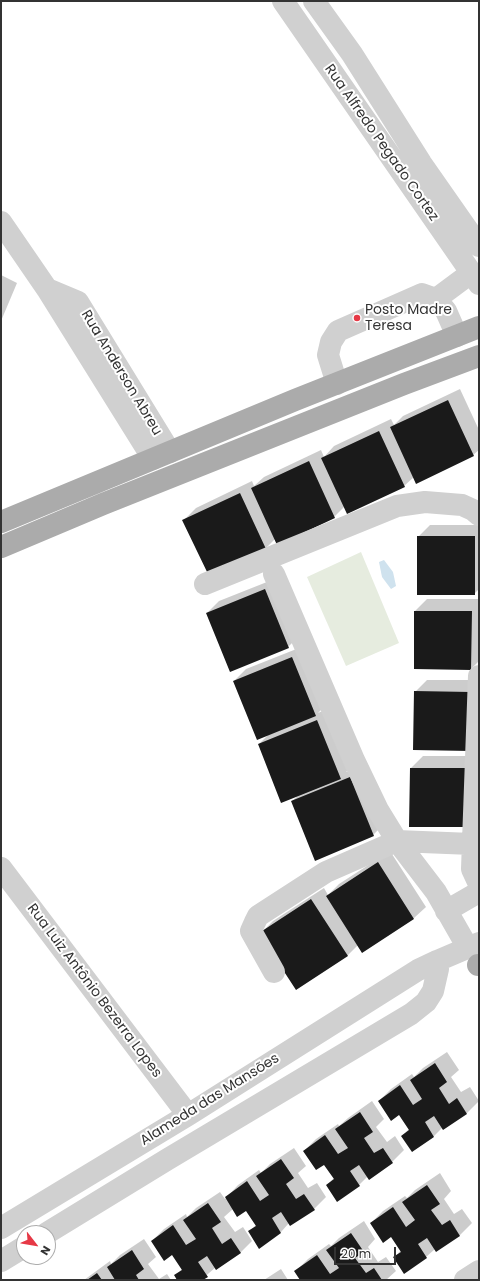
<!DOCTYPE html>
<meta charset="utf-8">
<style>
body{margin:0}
#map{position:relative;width:480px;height:1281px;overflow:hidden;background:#fff;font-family:Poppins,sans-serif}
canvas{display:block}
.frame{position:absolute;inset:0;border:2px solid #333;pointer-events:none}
.north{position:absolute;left:16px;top:1225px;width:40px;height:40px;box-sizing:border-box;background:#fff;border:1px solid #adadad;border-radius:50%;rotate:121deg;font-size:11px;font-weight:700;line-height:16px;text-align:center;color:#333}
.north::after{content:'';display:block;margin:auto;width:14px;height:18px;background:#e63946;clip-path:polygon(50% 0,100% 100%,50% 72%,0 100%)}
.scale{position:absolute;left:334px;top:1247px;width:62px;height:18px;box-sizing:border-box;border:2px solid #333;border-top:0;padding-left:5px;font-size:12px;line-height:14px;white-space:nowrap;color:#333;-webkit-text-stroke:3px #fff;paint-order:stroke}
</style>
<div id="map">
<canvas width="480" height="1281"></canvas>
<div class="frame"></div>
<div class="north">N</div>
<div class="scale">20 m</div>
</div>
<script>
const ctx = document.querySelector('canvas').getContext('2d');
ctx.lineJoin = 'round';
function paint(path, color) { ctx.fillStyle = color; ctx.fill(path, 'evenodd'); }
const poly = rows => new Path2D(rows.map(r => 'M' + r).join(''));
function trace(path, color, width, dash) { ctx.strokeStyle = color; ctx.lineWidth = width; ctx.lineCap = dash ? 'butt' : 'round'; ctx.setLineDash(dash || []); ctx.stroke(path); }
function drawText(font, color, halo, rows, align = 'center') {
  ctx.font = font + ' Poppins,sans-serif'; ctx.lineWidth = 4; ctx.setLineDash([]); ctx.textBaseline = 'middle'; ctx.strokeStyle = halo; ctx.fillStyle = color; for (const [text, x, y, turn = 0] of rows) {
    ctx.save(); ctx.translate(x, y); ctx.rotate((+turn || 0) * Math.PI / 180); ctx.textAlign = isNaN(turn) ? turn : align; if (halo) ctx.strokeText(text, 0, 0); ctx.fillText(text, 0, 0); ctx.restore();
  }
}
const green = poly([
 [361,552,399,643,346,666,307,577]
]);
const water = poly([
 [384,560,393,572,396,586,391,589,382,577,379,562]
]);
const shadow = poly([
 [1,275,17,283,1,321],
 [460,389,479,430,479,450,473,455,414,477,404,486,344,507,334,517,275,539,266,548,184,520,196,508,252,481,254,486,264,477,321,450,324,457,334,446,391,419,394,425,403,416],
 [430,525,479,525,479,589,474,594,418,537],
 [277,578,300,635,288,647,207,613,219,601],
 [427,599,479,599,479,661,471,669,415,668,415,611],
 [304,646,328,703,318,713,329,708,352,766,346,772,362,766,385,823,373,835,292,801,299,795,259,744,269,734,234,681,246,669],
 [427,680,479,680,479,741,415,692],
 [423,756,479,756,467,826,411,768],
 [390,851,426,907,414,918,362,952,358,945,347,956,261,933,273,921,324,888,328,895,339,884],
 [447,1052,459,1070,451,1077,461,1092,470,1087,479,1101,467,1113,444,1129,443,1127,434,1136,412,1151,402,1136,409,1129,399,1114,379,1101,391,1089,412,1074,414,1077,423,1068],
 [372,1101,384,1119,376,1127,387,1142,395,1136,404,1150,392,1162,368,1176,359,1185,327,1185,334,1178,324,1163,304,1151,316,1139,338,1124,339,1126,348,1118],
 [294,1148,306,1166,298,1173,308,1188,317,1183,326,1197,314,1209,289,1223,281,1232,259,1247,249,1232,256,1225,246,1210,233,1209,224,1217,235,1232,243,1227,252,1241,240,1253,216,1267,201,1280,178,1280,175,1276,182,1269,172,1254,152,1241,164,1229,186,1214,187,1217,196,1208,220,1192,225,1199,238,1185,259,1170,261,1173,270,1164],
 [440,1173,451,1191,444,1199,454,1214,462,1209,472,1223,460,1235,436,1250,435,1249,426,1257,395,1257,401,1250,392,1236,371,1223,383,1211,405,1196,407,1198,415,1190],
 [364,1221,375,1239,368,1247,378,1262,386,1257,396,1271,386,1280,302,1280,296,1271,308,1259,329,1244,331,1246,339,1238],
 [144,1239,156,1257,148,1264,159,1279,167,1274,171,1280,84,1280,110,1261,111,1264,120,1255],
 [281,1269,288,1280,264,1280]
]);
const building = poly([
 [448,400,474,456,416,484,390,427],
 [379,431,405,487,347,514,321,458],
 [309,461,335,518,277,545,251,488],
 [240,493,266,549,209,576,182,520],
 [417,536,475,536,475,595,417,595],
 [265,589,289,648,230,672,206,613],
 [414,611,472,611,471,670,414,669],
 [292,657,316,716,257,740,233,681],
 [414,691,471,692,471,751,413,750],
 [317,720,341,779,281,803,258,744],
 [410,768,468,768,467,827,409,827],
 [350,777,374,836,315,861,291,801],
 [378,862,414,919,362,953,326,896],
 [311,899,348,956,296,990,259,933],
 [435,1063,447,1082,439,1088,449,1104,457,1098,467,1114,443,1130,434,1116,425,1122,434,1137,412,1152,401,1136,409,1130,399,1115,391,1121,378,1101,400,1085,413,1105,422,1099,410,1080],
 [360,1112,373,1132,364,1138,374,1153,383,1148,393,1163,369,1180,359,1165,350,1171,360,1186,337,1202,326,1185,334,1179,324,1165,316,1170,303,1151,325,1135,338,1154,348,1148,335,1129],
 [281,1159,294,1178,286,1184,296,1199,304,1194,315,1210,290,1226,281,1212,272,1218,281,1233,259,1249,248,1231,256,1226,246,1211,237,1217,225,1197,247,1181,260,1201,269,1195,256,1176],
 [427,1185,440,1204,431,1210,442,1225,450,1220,460,1236,436,1252,427,1238,418,1244,427,1258,404,1274,393,1257,401,1252,391,1237,383,1243,370,1223,393,1207,406,1227,415,1220,402,1202],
 [208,1203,221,1222,212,1228,222,1244,231,1238,241,1253,216,1270,207,1256,198,1262,208,1277,203,1280,177,1280,174,1275,182,1270,172,1255,164,1261,151,1241,173,1225,186,1245,196,1239,183,1220],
 [351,1233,364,1252,355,1258,366,1273,374,1268,382,1280,300,1280,294,1271,317,1255,330,1274,339,1268,326,1250],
 [132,1250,144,1269,136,1275,139,1280,115,1280,107,1267],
 [97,1273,102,1280,87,1280]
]);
const minor = poly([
 [283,1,479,284],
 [314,1,352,54,421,163,479,246],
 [1,222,47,289,153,459],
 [47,289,78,302,170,452],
 [436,299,471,273],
 [337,384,328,355,331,342,338,331,422,294,436,299,446,311,457,336],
 [274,574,354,760,378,810,397,841,436,892,468,948],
 [205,584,397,506,425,502,462,505,473,510,479,515],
 [479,676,472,869,479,884],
 [1,868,188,1115],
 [446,911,479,892],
 [274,972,251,931,255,922,258,916,326,872,397,841,472,844],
 [1,1228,188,1115,418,970,437,961,479,943],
 [47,1233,168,1159,411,1014,426,1002,433,991,438,969,437,961],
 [1,1261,24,1247],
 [465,1280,479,1271]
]);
const major = poly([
 [1,522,295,400,479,327],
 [1,547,103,504,404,384,479,356],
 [478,965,479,965]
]);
const markers = [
 [357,318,4,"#e63946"]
];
const streetNames = [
 ["Rua Alfredo Pegado Cortez",381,143,55],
 ["Rua Anderson Abreu",121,373,59],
 ["Rua Luiz Antônio Bezerra Lopes",94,991,53],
 ["Alameda das Mansões",210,1100,-32]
];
const poiNames = [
 ["Posto Madre",365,310],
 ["Teresa",365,326]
];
paint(green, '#e6ecdf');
paint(water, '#cfe2ee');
paint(shadow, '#0003');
paint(building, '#1a1a1a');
trace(minor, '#d0d0d0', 22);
trace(major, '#ababab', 22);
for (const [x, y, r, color] of markers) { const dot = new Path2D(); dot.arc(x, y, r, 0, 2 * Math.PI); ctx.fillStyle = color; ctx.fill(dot); trace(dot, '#fff', 1.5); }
drawText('14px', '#333', '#fff', streetNames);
drawText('14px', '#333', '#fff', poiNames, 'left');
</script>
